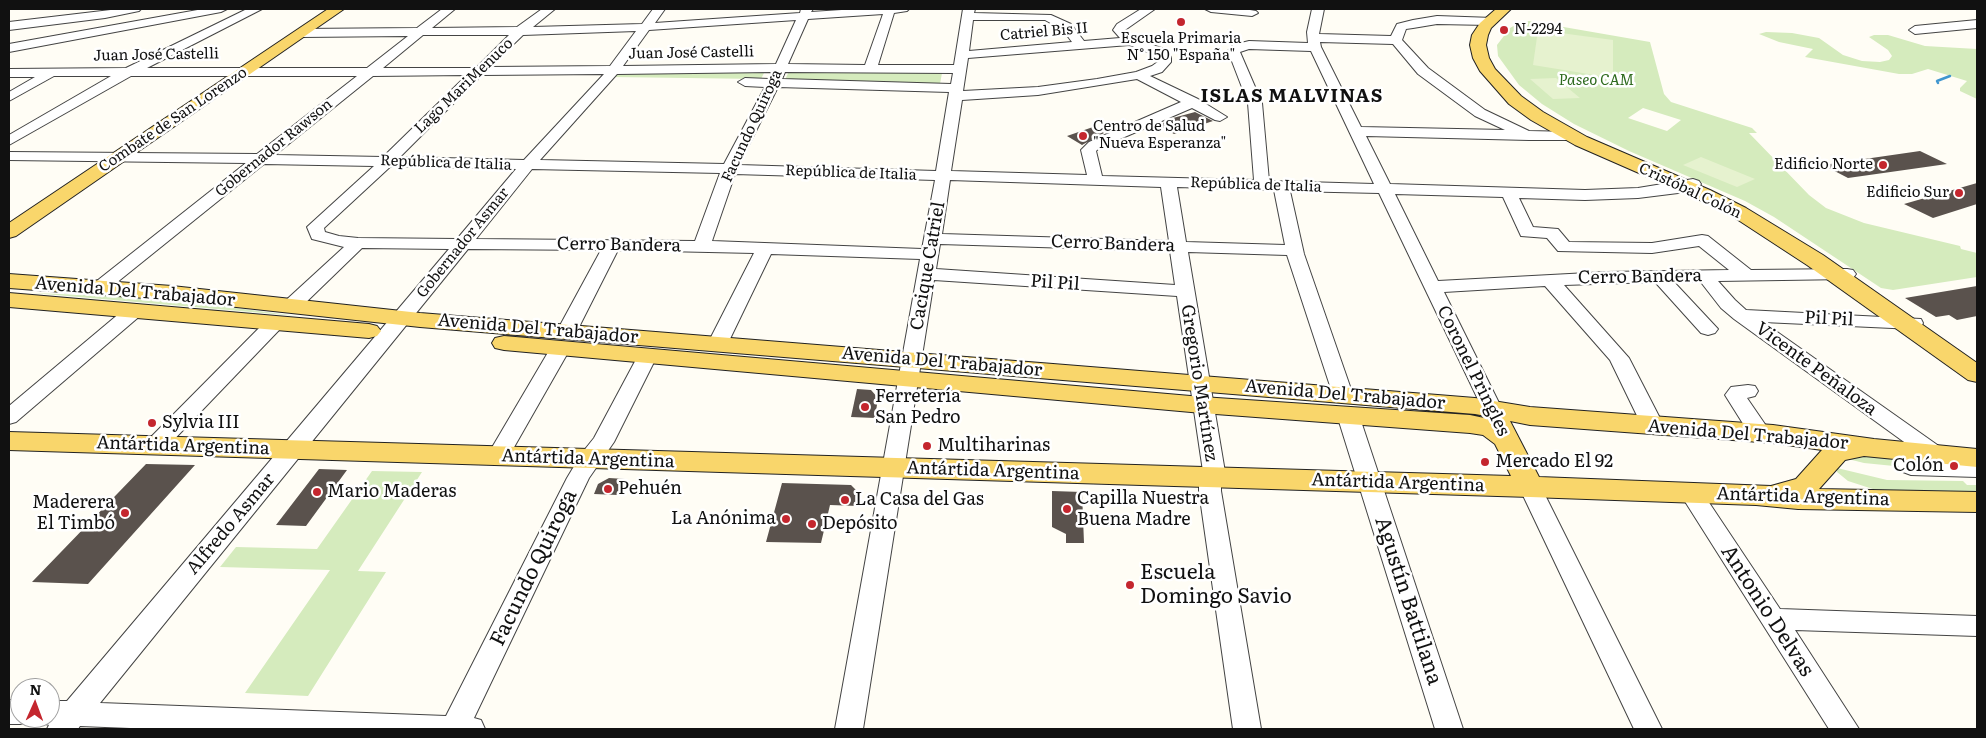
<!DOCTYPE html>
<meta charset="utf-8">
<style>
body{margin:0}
#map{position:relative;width:1986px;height:738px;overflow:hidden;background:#fffdf5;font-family:Literata,serif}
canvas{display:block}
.frame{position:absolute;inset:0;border:10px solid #111;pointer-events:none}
.north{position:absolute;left:10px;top:678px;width:50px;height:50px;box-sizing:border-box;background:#fff;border:1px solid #a0a0a0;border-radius:50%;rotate:2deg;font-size:14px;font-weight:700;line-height:20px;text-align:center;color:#111}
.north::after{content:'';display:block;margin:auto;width:18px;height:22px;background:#c4262e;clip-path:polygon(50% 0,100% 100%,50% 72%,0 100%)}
</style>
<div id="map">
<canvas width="1986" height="738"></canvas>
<div class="frame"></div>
<div class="north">N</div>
</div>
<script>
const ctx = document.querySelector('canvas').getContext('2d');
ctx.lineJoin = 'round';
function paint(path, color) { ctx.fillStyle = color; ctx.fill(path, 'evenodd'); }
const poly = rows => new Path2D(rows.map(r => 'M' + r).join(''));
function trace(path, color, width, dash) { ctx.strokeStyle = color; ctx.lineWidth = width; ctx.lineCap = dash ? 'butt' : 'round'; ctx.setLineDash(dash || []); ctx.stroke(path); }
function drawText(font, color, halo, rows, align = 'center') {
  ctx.font = font + ' Literata,serif'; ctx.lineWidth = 5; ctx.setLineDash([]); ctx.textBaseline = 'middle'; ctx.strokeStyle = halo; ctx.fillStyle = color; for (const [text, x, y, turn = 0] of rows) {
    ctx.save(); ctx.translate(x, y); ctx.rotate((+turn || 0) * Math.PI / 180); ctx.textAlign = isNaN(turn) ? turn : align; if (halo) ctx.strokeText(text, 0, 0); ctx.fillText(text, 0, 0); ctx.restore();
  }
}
const green = poly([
 [1529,21,1650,42,1664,94,1671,102,1752,128,1757,133,1749,133,1809,195,1826,208,1864,223,1960,246,1961,249,1977,253,1977,277,1893,290,1881,288,1774,217,1745,201,1629,151,1574,124,1542,104,1519,85,1498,56,1497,45,1510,28,1517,24],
 [1643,108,1681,120,1667,131,1628,118],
 [1766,32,1792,33,1819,38,1843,55,1862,61,1880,62,1889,60,1892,56,1888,50,1869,37,1874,35,1888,35,1925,46,1977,49,1977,99,1960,91,1960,88,1967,81,1928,69,1912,74,1899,74,1805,57,1813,49,1779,42,1759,34],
 [765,71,761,79,612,77,617,73],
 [789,71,942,73,940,84,785,80],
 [33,293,110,296,228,307,297,316],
 [1850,454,1977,464,1977,465,1908,463,1911,467,1894,466,1864,463,1844,458],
 [1837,468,1887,480,1963,481,1967,485,1977,485,1977,496,1899,494,1879,491,1848,481,1837,472],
 [372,471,422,472,358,571,386,572,308,696,245,693,330,570,220,567,236,547,317,549]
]);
const pitch = poly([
 [1538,30,1613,40,1613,78,1533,65],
 [1556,78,1580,98,1553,99,1530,79],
 [1701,157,1755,179,1737,187,1683,165]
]);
const stream = poly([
 [1938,83,1937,81,1950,76]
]);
const building = poly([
 [1195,112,1213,121,1174,134,1159,125,1173,118],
 [1093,127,1104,133,1082,145,1067,136],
 [1920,151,1947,164,1848,178,1823,165],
 [1977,183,1977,204,1933,218,1904,204],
 [1977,286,1977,316,1957,320,1949,315,1936,317,1905,298],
 [857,389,871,390,878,398,875,418,851,417],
 [146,464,195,465,88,584,32,582],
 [319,469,347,470,306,526,276,525],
 [609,478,625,479,618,495,594,494,598,484],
 [782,483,851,485,860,494,858,506,830,505,821,543,766,542],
 [1052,491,1082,492,1084,543,1066,543,1066,534,1052,527]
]);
const minor = poly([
 [119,9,141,9,139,11,105,18,9,30,9,22,119,9],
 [203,9,227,9,221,12,9,52,9,44,203,9],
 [247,9,262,9,147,68,367,68,408,36,301,37,295,33,301,29,417,28,442,9,455,9,432,28,517,27,542,9,555,9,533,27,642,24,653,9,665,9,655,23,800,13,801,9,813,9,811,12,857,9,909,9,907,11,894,13,878,65,954,65,963,9,975,9,974,13,1051,15,1071,24,1084,41,1120,38,1113,30,1117,24,1141,9,1155,9,1125,30,1134,38,1164,49,1171,57,1171,62,1162,72,1150,76,1198,99,1227,117,1220,121,1215,120,1192,108,1099,148,1096,151,1102,176,1254,180,1248,103,1228,51,1233,45,1249,41,1308,43,1307,32,1312,9,1324,9,1319,34,1391,36,1397,24,1413,20,1437,16,1493,18,1495,21,1493,24,1489,25,1437,24,1413,28,1406,29,1402,40,1428,68,1485,110,1529,131,1572,132,1577,133,1579,136,1577,139,1572,140,1529,140,1366,136,1390,184,1585,190,1638,188,1693,179,1699,181,1701,184,1699,187,1678,193,1638,198,1585,200,1519,198,1533,227,1558,229,1569,242,1652,243,1702,235,1708,236,1751,270,1847,269,1853,270,1856,274,1853,278,1847,279,1718,281,1735,300,1746,310,1921,319,1923,323,1921,327,1914,329,1763,322,1943,449,1946,454,1943,459,1940,460,1977,461,1977,477,1911,475,1903,472,1896,463,1899,458,1907,455,1917,460,1929,460,1734,319,1721,308,1700,281,1674,282,1718,329,1715,333,1708,335,1701,333,1655,282,1564,285,1629,358,1664,426,1661,431,1653,433,1645,431,1642,426,1610,360,1545,286,1444,292,1503,411,1500,416,1493,418,1486,416,1379,193,1290,191,1304,254,1353,395,1350,400,1343,402,1336,400,1333,395,1287,255,1188,252,1226,478,1221,486,1221,491,1261,729,1233,729,1199,491,1199,486,1204,478,1177,296,934,280,863,729,835,729,920,259,771,254,728,343,725,347,718,349,711,347,708,343,754,253,618,250,577,331,574,335,567,337,560,335,557,331,601,250,468,249,100,703,446,716,567,478,582,453,594,438,640,352,647,350,654,352,657,356,614,442,589,478,474,718,481,720,485,729,155,729,80,726,78,729,47,729,49,725,40,722,38,718,50,718,50,701,67,701,449,249,362,248,298,310,291,312,284,310,282,306,284,302,344,247,312,239,307,227,374,166,264,164,105,292,99,293,93,292,90,288,93,284,246,163,9,160,9,152,257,154,357,76,131,76,9,145,9,135,111,76,54,76,9,101,9,92,35,77,9,77,9,69,126,68,247,9],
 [883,14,865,65,788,64,808,19,883,14],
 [796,20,776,64,623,66,649,30,796,20],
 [973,20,1045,20,1063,30,1072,42,969,51,973,20],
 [636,31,610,66,490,67,523,35,636,31],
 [423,35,509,35,476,68,383,68,423,35],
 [1320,42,1393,44,1418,74,1475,116,1505,130,1361,127,1321,47,1320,42],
 [1129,45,1156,55,1159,61,1152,66,1136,72,1097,79,1038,87,963,91,968,58,1129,45],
 [1249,49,1311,51,1374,184,1269,181,1262,103,1240,52,1249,49],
 [772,72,769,79,745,78,738,82,745,86,765,87,724,164,540,160,617,74,772,72],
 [785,72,953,73,951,84,782,79,785,72],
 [604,74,524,160,400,157,482,75,604,74],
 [467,75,383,157,275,155,373,76,467,75],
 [1137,79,1181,102,1089,142,1081,150,1087,175,951,171,962,100,1038,95,1137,79],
 [778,87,949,92,936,171,739,165,778,87],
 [391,166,516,169,457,239,358,238,339,236,325,232,324,228,391,166],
 [532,169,720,173,695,241,476,239,532,169],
 [735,174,935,180,922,249,712,241,735,174],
 [950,180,1161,187,1169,241,942,234,950,180],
 [1177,187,1274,190,1285,245,1186,242,1177,187],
 [1395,194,1503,197,1521,236,1547,238,1558,251,1652,253,1699,246,1729,270,1607,272,1438,281,1395,194],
 [940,244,1170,251,1175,285,936,269,940,244],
 [1205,9,1244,9,1256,11,1258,13,1252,16,1211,12,1205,9],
 [1977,20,1977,28,1915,34,1909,30,1915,26,1977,20],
 [134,305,141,307,143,311,141,315,16,422,9,424,9,406,127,307,134,305],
 [275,317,282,319,284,323,282,327,163,451,155,453,147,451,144,446,147,441,268,319,275,317],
 [560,343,567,345,570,349,509,456,506,461,498,463,490,461,487,456,550,349,553,345,560,343],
 [1748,385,1755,386,1758,391,1755,396,1747,398,1771,433,1768,438,1760,440,1752,438,1725,395,1731,387,1748,385],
 [1348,408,1355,410,1359,415,1463,729,1435,729,1337,415,1341,410,1348,408],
 [1530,479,1538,481,1662,729,1634,729,1519,487,1522,481,1530,479],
 [1690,484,1698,486,1780,609,1977,616,1977,636,1795,630,1859,729,1829,729,1679,492,1682,486,1690,484],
 [9,700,20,700,20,718,31,718,30,721,20,724,9,724,9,700]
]);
const major = poly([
 [328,9,344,9,16,236,9,238,9,223,328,9],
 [1496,9,1511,9,1491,28,1488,35,1486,45,1489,58,1495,69,1521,96,1543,112,1587,137,1710,190,1746,208,1823,255,1977,363,1977,382,1968,380,1807,265,1732,216,1696,198,1575,145,1531,120,1509,104,1480,71,1473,58,1470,45,1472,35,1480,23,1496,9],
 [9,274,172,286,420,313,1475,398,1530,407,1773,425,1874,439,1977,449,1977,467,1864,456,1845,460,1819,489,1977,492,1977,512,1798,509,1756,505,1530,497,9,450,9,432,1511,476,1495,444,1483,435,1470,433,1202,413,504,350,495,348,492,343,495,338,504,336,1202,397,1470,415,1489,419,1491,417,1475,414,420,327,172,300,9,288,9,274],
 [1510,421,1530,425,1773,443,1822,450,1796,479,1771,486,1539,477,1510,421],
 [9,293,369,324,377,326,381,331,377,336,369,338,9,307,9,293]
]);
const markers = [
 [1181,22,5,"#c4262e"],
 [1504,30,5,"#c4262e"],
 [1083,136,5,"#c4262e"],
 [1883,165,5,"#c4262e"],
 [1959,193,5,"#c4262e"],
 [865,407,5,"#c4262e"],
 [152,423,5,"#c4262e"],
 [927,446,5,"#c4262e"],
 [1485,462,5,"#c4262e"],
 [1954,466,5,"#c4262e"],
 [608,489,5,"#c4262e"],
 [317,492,5,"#c4262e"],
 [845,500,5,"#c4262e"],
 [1067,509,5,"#c4262e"],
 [125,513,5,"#c4262e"],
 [786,519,5,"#c4262e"],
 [812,524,5,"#c4262e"],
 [1130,585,5,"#c4262e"]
];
const farPoinames = [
 ["N-2294",1514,30],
 ["Escuela Primaria",1181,39,"center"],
 ["N° 150 \"España\"",1181,56,"center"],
 ["Centro de Salud",1093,127],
 ["\"Nueva Esperanza\"",1093,144],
 ["Edificio Norte",1873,165,"right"],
 ["Edificio Sur",1949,193,"right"]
];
const farStreetnames = [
 ["Catriel Bis II",1044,32,-5],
 ["Juan José Castelli",691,53,-1],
 ["Juan José Castelli",156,55,-1],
 ["Lago MariMenuco",464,86,-44],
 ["Combate de San Lorenzo",173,120,-34],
 ["Facundo Quiroga",752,126,-65],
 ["Gobernador Rawson",274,148,-39],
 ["República de Italia",446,163,2],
 ["República de Italia",851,173,2],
 ["República de Italia",1256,185,2],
 ["Cristóbal Colón",1690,191,25],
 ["Gobernador Asmar",463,243,-51]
];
const farParknames = [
 ["Paseo CAM",1596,81]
];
const streetNames = [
 ["Cerro Bandera",1113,244,2],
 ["Cerro Bandera",619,245,1],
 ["Cacique Catriel",928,266,-80],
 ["Cerro Bandera",1640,277,-1],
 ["Pil Pil",1055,283,4],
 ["Avenida Del Trabajador",135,292,5],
 ["Pil Pil",1829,319,3],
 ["Avenida Del Trabajador",538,329,5],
 ["Avenida Del Trabajador",942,362,5],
 ["Vicente Peñaloza",1816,369,36],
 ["Coronel Pringles",1473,371,64],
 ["Gregorio Martínez",1199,383,81],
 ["Avenida Del Trabajador",1345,395,5],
 ["Avenida Del Trabajador",1748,435,5],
 ["Antártida Argentina",183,446,2],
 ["Antártida Argentina",588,459,2],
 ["Antártida Argentina",993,471,2],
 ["Antártida Argentina",1398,483,2],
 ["Antártida Argentina",1803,497,2],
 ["Alfredo Asmar",231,524,-50]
];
const poiNames = [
 ["Ferretería",875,397],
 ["San Pedro",875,418],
 ["Sylvia III",162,423],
 ["Multiharinas",937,446],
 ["Mercado El 92",1495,462],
 ["Colón",1944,466,"right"],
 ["Pehuén",618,489],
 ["Mario Maderas",327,492],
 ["Capilla Nuestra",1077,499],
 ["Buena Madre",1077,520],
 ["La Casa del Gas",855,500],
 ["Maderera",115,503,"right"],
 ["El Timbó",115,524,"right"],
 ["La Anónima",776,519,"right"],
 ["Depósito",822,524]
];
const farDistrictnames = [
 ["ISLAS MALVINAS",1292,96]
];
const nearStreetnames = [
 ["Facundo Quiroga",534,568,-64],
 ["Agustín Battilana",1408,601,72],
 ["Antonio Delvas",1767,611,57]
];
const nearPoinames = [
 ["Escuela",1140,573],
 ["Domingo Savio",1140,597]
];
paint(green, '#d5ebbd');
paint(pitch, '#e6f2cf');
trace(stream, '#3f96cf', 2.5);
paint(building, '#5a524d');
trace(minor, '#444', 2);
trace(major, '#222', 2);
paint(minor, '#fff');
paint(major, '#f9d66b');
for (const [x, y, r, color] of markers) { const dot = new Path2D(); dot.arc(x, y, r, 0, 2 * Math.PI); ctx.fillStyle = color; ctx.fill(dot); trace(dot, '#fff', 2); }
drawText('15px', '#111', '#fff', farPoinames, 'left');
drawText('15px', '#111', '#fff', farStreetnames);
drawText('italic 15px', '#2f6b1f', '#fff', farParknames);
drawText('18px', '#111', '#fff', streetNames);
drawText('18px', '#111', '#fff', poiNames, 'left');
ctx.letterSpacing = '1px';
drawText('bold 19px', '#111', '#fff', farDistrictnames);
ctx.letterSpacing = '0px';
drawText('21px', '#111', '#fff', nearStreetnames);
drawText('21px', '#111', '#fff', nearPoinames, 'left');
</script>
